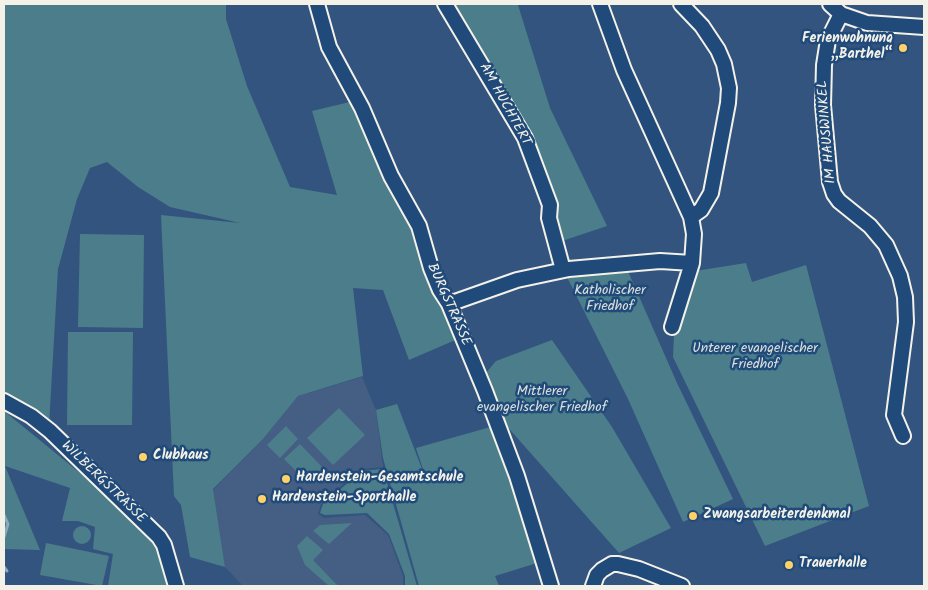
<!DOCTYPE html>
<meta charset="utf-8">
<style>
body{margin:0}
#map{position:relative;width:928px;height:590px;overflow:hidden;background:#33547e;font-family:Kalam,sans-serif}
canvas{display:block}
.frame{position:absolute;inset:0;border:5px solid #f4f1e8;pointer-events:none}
</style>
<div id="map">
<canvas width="928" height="590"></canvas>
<div class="frame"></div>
</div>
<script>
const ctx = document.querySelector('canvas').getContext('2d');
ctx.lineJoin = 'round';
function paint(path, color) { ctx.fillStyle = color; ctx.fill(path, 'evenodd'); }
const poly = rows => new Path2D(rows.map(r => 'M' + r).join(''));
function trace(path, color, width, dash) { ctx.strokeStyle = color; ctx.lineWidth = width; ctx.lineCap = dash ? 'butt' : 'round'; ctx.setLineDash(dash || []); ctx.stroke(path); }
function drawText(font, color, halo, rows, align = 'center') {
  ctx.font = font + ' Kalam,sans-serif'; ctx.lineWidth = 5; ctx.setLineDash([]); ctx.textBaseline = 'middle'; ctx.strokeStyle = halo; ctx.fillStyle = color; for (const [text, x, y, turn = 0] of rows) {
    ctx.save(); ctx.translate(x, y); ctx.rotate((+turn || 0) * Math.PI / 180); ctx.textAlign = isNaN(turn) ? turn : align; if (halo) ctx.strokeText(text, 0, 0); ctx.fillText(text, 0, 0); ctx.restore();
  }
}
const built = poly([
 [362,377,376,410,383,467,360,469,321,504,318,514,324,518,365,515,388,535,403,576,403,586,243,586,225,567,213,490,263,439,298,396]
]);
const green = poly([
 [4,4,226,4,226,19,247,86,290,187,337,195,312,111,354,101,390,176,460,338,409,360,383,290,353,288,363,376,298,396,263,439,213,489,225,567,190,557,181,505,174,496,161,215,240,223,170,207,138,187,107,162,90,168,77,199,58,269,49,426,4,397],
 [447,4,535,4,518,5,550,108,607,226,562,241,554,204],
 [80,234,144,235,143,328,78,327],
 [746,263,752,282,806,265,869,506,765,546,673,357,674,334,695,271],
 [627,269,677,383,733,499,683,522,628,399,566,275],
 [68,332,133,332,132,425,67,425],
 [552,340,612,427,671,528,619,553,504,423,485,374,496,361],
 [397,404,429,487,416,448,494,426,537,563,495,576,499,586,419,586,383,458,376,410],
 [339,408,365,435,333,465,307,438],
 [4,411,118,504,162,547,173,586,108,586,113,554,93,549,95,527,78,521,62,521,70,488,5,466,40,550,4,549],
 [286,426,298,439,280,458,267,445],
 [300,444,323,468,308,483,284,459],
 [383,469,417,586,405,586,405,576,389,534,367,513,325,515,320,513,323,504,362,471],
 [352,523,329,544,313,531,320,525],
 '73 535a9 9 0 1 1 18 0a9 9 0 1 1-18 0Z',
 [307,536,323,550,313,560,338,586,329,586,305,565,297,546],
 [46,543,109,556,102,586,40,575]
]);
const stream = poly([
 [4,515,8,524,4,537],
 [4,567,7,571]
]);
const minor = poly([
 [317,4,329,47,362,108,391,176,419,226,431,268,440,290,449,304,485,391,517,476,551,586],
 [445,4,525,138,550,205,549,218,563,270],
 [600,4,624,70,691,217],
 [830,4,841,14,867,23,924,27],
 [841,14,828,40,824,65,823,105,830,182,834,194,839,201,870,226,886,245,900,276,905,297,906,322,894,415,903,436],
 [449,304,517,280,569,269,660,261,692,263],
 [672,327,692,263,694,234,691,217,701,210,711,193,728,103,729,88,724,64,718,50,702,26,681,4],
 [4,401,31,416,50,431,159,537,164,545,176,586],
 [593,586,597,575,602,570,612,564,618,564,639,569,682,586]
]);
const markers = [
 [903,48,5,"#ffd166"],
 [143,457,5,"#ffd166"],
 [286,479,5,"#ffd166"],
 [262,499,5,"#ffd166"],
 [693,516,5,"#ffd166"],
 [789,565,5,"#ffd166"]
];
const poiNames = [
 ["Ferienwohnung",893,40,"right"],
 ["„Barthel“",893,56,"right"],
 ["Clubhaus",153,457],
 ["Hardenstein-Gesamtschule",296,479],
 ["Hardenstein-Sporthalle",272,499],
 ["Zwangsarbeiterdenkmal",703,516],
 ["Trauerhalle",799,565]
];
const streetNames = [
 ["AM HUCHTERT",504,105,61],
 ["IM HAUSWINKEL",828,132,-95],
 ["BURGSTRASSE",448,305,66],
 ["WILBERGSTRASSE",103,483,44]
];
const parkNames = [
 ["Katholischer",610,292],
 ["Friedhof",610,308],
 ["Unterer evangelischer",755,350],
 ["Friedhof",755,366],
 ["Mittlerer",542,393],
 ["evangelischer Friedhof",542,409]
];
paint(built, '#455e83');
paint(green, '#4b7e8a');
trace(stream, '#8aaabc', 3);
trace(minor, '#f4f1e8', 18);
trace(minor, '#1f4a7a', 14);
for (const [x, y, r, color] of markers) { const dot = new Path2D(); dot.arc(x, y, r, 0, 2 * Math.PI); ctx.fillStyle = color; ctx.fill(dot); trace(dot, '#1f4a7a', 2); }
drawText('bold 14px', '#f4f1e8', '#1f4a7a', poiNames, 'left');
drawText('14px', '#f4f1e8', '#1f4a7a', streetNames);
drawText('14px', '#dbe0da', '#1f4a7a', parkNames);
</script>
